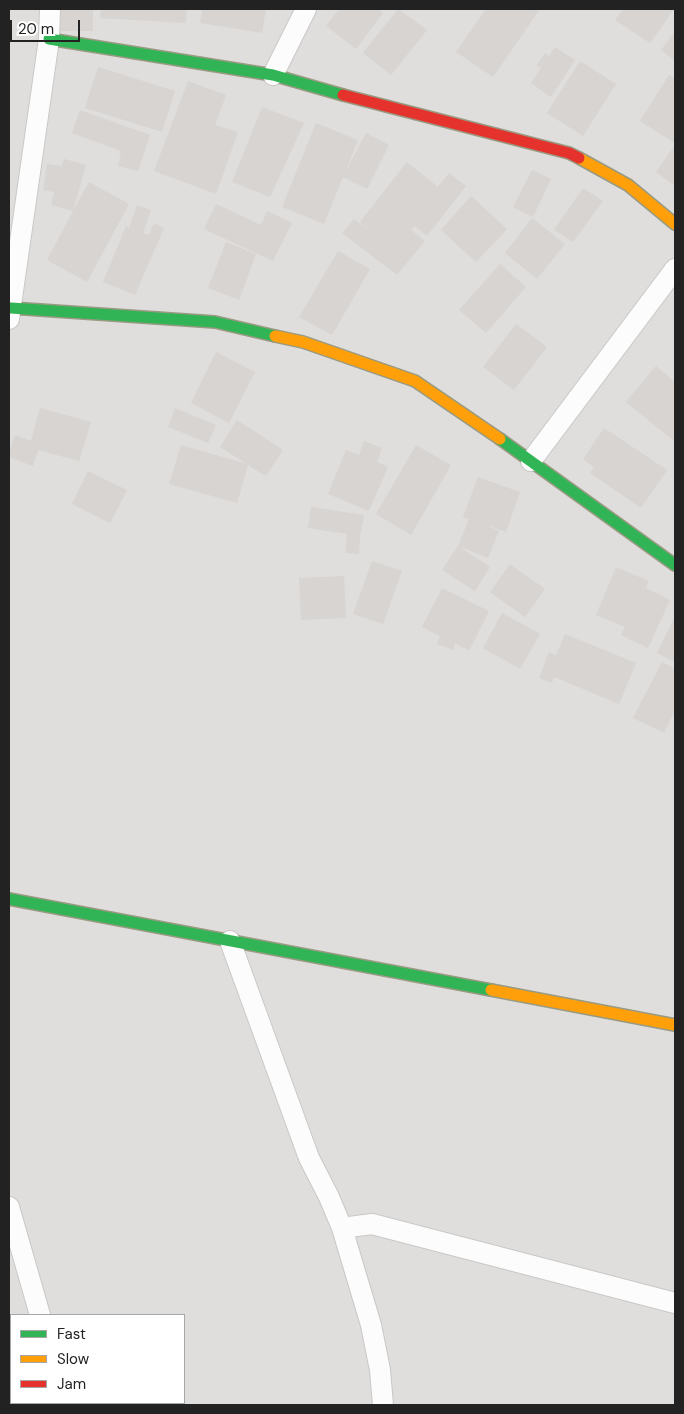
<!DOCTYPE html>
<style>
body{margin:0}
#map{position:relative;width:684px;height:1414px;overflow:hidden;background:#f0eeeb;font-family:"DM Sans",sans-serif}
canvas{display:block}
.frame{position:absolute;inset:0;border:10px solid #222;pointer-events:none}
.legend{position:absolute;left:10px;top:1314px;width:175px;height:90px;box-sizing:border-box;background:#fff;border:1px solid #a7a7a7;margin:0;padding:6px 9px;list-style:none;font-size:15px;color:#222}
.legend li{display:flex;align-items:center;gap:10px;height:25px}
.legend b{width:25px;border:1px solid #a7a7a7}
.scale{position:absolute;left:10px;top:20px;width:70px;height:22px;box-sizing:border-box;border:2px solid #222;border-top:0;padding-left:6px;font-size:15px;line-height:18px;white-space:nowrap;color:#222;-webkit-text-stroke:4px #fff;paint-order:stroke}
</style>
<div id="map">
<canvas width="684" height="1414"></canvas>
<div class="frame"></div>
<ul class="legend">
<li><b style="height:6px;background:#30b455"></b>Fast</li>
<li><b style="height:6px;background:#ff9f0a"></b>Slow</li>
<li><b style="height:6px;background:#e5322d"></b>Jam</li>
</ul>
<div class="scale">20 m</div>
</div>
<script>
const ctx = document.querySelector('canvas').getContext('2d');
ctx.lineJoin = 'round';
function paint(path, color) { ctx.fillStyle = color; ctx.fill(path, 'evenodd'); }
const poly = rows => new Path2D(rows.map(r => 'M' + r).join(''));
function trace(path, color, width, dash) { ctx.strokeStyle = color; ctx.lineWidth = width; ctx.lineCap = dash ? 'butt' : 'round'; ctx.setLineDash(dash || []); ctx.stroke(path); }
const residential = poly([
 [9,9,675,9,675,1405,9,1405],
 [11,1315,184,1315,184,1403,11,1403]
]);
const building = poly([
 [58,9,93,9,93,31,59,31],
 [101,9,187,9,186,23,100,18],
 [202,9,266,9,262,33,200,23],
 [339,9,377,9,383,13,356,49,326,26],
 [398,9,427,30,391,75,363,53],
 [486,9,540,9,493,77,456,52],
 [623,9,674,9,650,43,615,20],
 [675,31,675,61,661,50],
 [555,47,575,60,551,97,531,83,541,68,537,65,545,53,549,56],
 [580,61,616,84,583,136,547,113],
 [98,67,175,91,162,132,85,108],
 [669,75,675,78,675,139,673,142,640,121],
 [188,81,226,95,215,125,238,132,216,194,154,171],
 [262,107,304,123,270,197,232,182],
 [80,110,150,135,138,171,118,166,121,151,72,133],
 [316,123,358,140,345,173,366,133,389,145,367,189,343,177,324,224,282,207],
 [675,145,675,186,656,172],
 [64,159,86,165,73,211,89,182,129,204,87,282,47,260,73,211,51,205,54,192,43,190,47,164,62,166],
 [407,162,438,187,449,173,466,186,427,236,415,226,411,230,425,241,397,275,342,233,354,219,373,233,360,222],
 [532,170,551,179,533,217,513,207],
 [583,188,603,201,573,242,554,230],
 [471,196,507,229,476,262,441,230],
 [216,204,261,225,267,211,292,223,273,261,204,229],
 [137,205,151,210,143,233,149,235,154,223,164,228,135,295,103,282,126,226,129,228],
 [532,218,565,244,537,279,505,253],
 [226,242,256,254,239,300,208,288],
 [338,251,370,269,332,335,299,317],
 [500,264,526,287,486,333,459,310],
 [516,324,547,347,514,390,483,367],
 [216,352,255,372,229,423,191,403],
 [656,366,675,382,675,442,626,402],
 [40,408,91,422,79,461,38,450,33,466,9,457,9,452,15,435,31,441],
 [175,408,216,425,208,443,168,427],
 [237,420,283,450,266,476,248,465,237,503,169,484,181,445,247,464,220,447],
 [604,428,667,470,641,508,590,473,594,467,583,459],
 [364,441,382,448,377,462,388,467,369,511,328,494,346,450,359,455],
 [416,445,451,465,411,535,376,514],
 [88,471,127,490,110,523,72,504],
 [478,477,520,492,506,532,482,523,499,531,488,558,458,546,469,519,463,517],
 [311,507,364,515,360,536,359,554,345,553,347,534,308,528],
 [458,546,490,567,475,591,442,570],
 [372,561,402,571,383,624,353,614],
 [510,564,545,589,525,617,490,592],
 [616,567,649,581,646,588,670,600,648,648,621,635,625,627,596,615],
 [344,576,346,618,301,620,299,578],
 [442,588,489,611,469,651,455,643,453,650,437,644,440,636,422,627],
 [502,613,540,634,520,669,483,648],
 [675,616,675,662,657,653],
 [565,634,636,663,619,704,554,677,552,683,539,678,549,652,556,655],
 [662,662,675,669,675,710,664,733,633,718]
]);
const street = poly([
 [273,75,306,9],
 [9,319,49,39,50,9],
 [531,461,675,269],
 [230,941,309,1158,329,1197,342,1228,371,1325,380,1370,383,1405],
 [9,1207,40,1315],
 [342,1228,372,1224,675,1303],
 [66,1403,67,1405],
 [13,1405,20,1403]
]);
const fast = poly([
 [49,39,273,75,343,95],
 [11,308,215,322,275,336],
 [500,439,675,565],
 [9,899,491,990]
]);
const slow = poly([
 [579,158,628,185,675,224],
 [275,336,303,342,415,381,500,439],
 [491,990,675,1025]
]);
const jam = poly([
 [343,95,569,153,579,158]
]);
paint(residential, '#dfdedc');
paint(building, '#d7d4d2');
trace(street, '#c9c8c7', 22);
trace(fast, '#999a82', 14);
trace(slow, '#999a82', 14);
trace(jam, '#999a82', 14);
trace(street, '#fdfcfc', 20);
trace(fast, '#30b455', 11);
trace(slow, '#ff9f0a', 11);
trace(jam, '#e5322d', 11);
</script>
